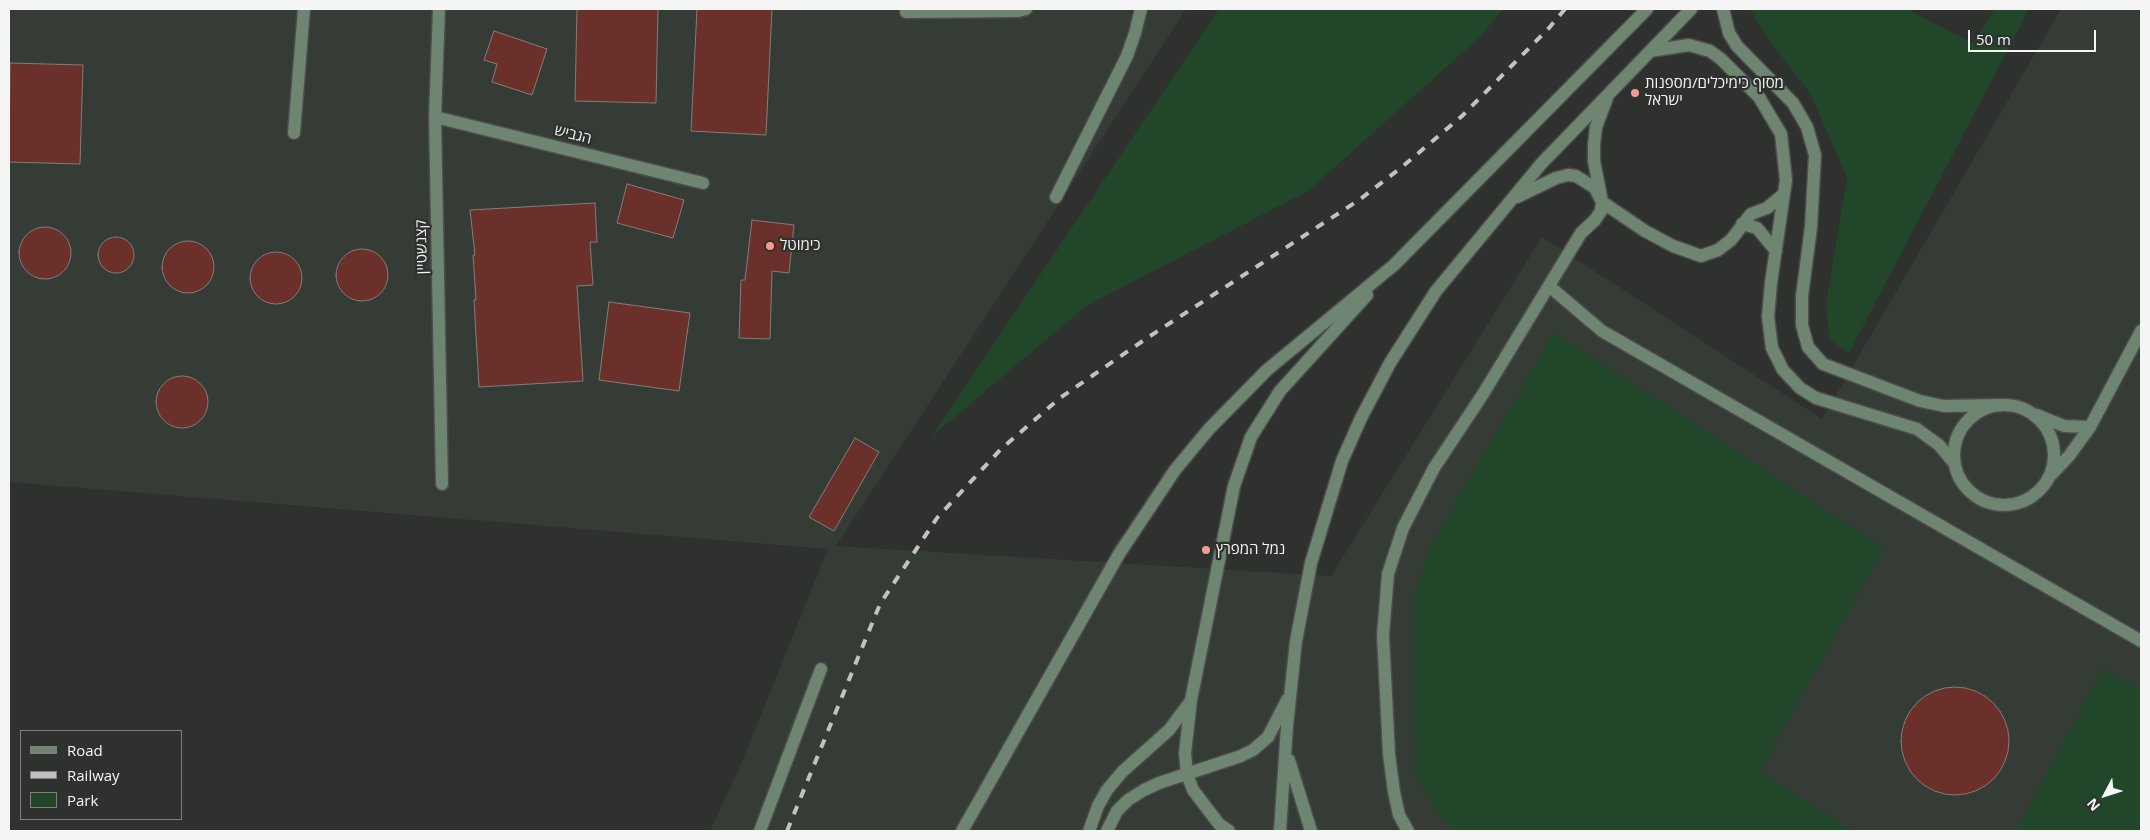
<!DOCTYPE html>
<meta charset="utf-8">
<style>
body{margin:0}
#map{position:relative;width:2150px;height:840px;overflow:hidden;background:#2f312f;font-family:"Open Sans",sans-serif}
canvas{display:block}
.frame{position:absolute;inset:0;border:10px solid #f4f5f4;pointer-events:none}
.legend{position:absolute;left:20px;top:730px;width:162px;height:90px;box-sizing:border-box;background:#2f312f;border:1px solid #7e7f7e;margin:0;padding:6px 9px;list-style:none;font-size:15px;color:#f4f5f4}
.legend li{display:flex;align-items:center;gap:10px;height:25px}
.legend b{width:25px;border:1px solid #7e7f7e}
.north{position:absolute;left:2080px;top:770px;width:50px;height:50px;-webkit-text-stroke:4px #2f312f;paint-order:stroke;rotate:230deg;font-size:14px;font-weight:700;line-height:20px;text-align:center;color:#f4f5f4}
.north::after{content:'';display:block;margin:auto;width:18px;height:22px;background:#f4f5f4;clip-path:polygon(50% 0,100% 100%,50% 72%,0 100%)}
.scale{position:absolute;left:1968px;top:30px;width:128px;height:22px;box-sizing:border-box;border:2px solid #f4f5f4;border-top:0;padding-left:6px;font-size:15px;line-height:18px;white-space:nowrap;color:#f4f5f4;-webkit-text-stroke:4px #2f312f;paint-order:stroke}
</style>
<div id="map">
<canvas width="2150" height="840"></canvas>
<div class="frame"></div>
<ul class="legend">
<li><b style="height:6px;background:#6e8572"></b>Road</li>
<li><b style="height:6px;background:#c1c2c1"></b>Railway</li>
<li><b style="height:14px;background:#22462a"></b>Park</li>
</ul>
<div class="north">N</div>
<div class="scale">50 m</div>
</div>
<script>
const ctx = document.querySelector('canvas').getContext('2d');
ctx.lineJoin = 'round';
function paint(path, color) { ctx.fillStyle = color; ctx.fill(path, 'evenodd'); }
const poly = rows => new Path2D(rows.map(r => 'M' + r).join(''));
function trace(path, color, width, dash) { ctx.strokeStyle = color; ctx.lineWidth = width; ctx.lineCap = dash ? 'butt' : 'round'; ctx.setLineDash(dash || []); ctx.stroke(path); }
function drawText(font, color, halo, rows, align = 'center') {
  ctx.font = font + ' "Open Sans","Noto Sans Hebrew",sans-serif'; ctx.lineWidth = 4.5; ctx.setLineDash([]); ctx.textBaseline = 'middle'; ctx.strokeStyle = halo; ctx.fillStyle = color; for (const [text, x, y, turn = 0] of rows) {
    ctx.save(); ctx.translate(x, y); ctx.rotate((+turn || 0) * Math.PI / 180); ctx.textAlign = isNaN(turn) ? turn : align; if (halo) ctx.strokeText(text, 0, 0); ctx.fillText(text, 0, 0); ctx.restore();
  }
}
const built = poly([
 [9,9,1186,9,836,546,1331,576,1542,237,1822,419,2061,9,2141,9,2141,831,710,831,739,769,828,549,9,482]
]);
const green = poly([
 [1219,9,1503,9,1479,38,1308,191,1086,306,931,437],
 [1750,9,1907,9,1972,43,1995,9,2029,9,1849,353,1829,339,1826,305,1847,177,1810,93,1768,39],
 [1554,332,1884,548,1760,771,1853,831,1453,831,1437,812,1415,775,1414,598,1430,547],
 [2103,668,2141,690,2141,831,2016,831]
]);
const building = poly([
 [577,9,658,9,656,103,575,101,577,9],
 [697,9,772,9,766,135,691,131,697,9],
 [494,31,547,49,532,95,492,82,497,64,484,60,494,31],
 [10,63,83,65,80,164,9,162,10,63],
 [627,184,684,200,673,238,617,223,627,184],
 [595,203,597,242,590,242,593,285,577,286,583,381,479,387,474,300,476,300,473,255,475,255,470,210,595,203],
 [752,220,794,225,789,273,772,271,770,339,739,338,741,280,745,280,752,220],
 '19 253a26 26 0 1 1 52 0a26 26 0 1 1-52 0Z',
 '98 255a18 18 0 1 1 36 0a18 18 0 1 1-36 0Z',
 '162 267a26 26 0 1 1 52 0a26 26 0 1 1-52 0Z',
 '336 275a26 26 0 1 1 52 0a26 26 0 1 1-52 0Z',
 '250 278a26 26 0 1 1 52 0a26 26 0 1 1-52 0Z',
 [609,302,690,313,679,391,599,380,609,302],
 '156 402a26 26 0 1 1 52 0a26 26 0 1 1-52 0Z',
 [855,438,879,452,834,531,809,517,855,438],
 '1901 741a54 54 0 1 1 108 0a54 54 0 1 1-108 0Z'
]);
const minor = poly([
 [439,9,435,117,442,484],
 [1723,9,1729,33,1737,46,1793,103,1807,127,1815,155,1811,227,1802,296,1802,325,1808,347,1823,364,1920,401,1944,406,2000,405],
 [906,12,1018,11,1026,9],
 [1650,51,1689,45,1710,51,1721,59,1759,97,1781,134,1786,180,1771,283,1768,317,1772,348,1783,370,1800,388,1816,398,1917,429,1939,445,1954,463],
 [435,117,703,183],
 [294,133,304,9],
 [1056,197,1127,56,1135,33,1141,9],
 [1517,197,1556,178,1568,175,1576,176,1595,188,1602,202,1645,231,1673,246,1701,256,1718,250,1731,240,1751,214,1767,208,1784,194],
 [1742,224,1757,228,1776,251],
 [1549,286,1602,331,2141,641],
 '1954 455a50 50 0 1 1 100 0a50 50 0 1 1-100 0Z',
 [2037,415,2064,426,2090,427],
 [2052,474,2069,456,2090,427,2141,331],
 [1289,760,1311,831],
 [760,831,821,669],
 [962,831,1119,554,1175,470,1209,429,1267,370,1394,265,1647,9],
 [1089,831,1098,806,1107,790,1122,772,1169,730,1190,702],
 [1107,831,1117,811,1128,800,1144,790,1159,783,1241,756,1253,750,1268,737,1287,700],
 [1229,831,1219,824,1193,790,1187,774,1185,753,1191,700,1234,486,1251,437,1280,391,1367,295],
 [1280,831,1287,726,1296,641,1311,563,1342,461,1361,418,1390,363,1436,291,1541,164,1691,9],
 [1408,831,1399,815,1394,792,1389,754,1383,635,1388,574,1403,528,1434,468,1483,394,1581,233,1595,220,1601,211,1602,202,1594,161,1594,145,1596,127,1607,98]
]);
const rail = poly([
 [787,831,880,604,937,518,1001,449,1060,398,1147,338,1359,200,1402,167,1462,116,1549,28,1565,9]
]);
const markers = [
 [1635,93,5,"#f59c92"],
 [770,246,5,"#f59c92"],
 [1206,550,5,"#f59c92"]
];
const poiNames = [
 ["מסוף כימיכלים/מספנות",1645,84],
 ["ישראל",1645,101],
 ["כימוטל",780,246],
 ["נמל המפרץ",1216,550]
];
const streetNames = [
 ["הגביש",573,135,14],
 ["קצנשטיין",422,247,-91]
];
paint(built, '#353c36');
paint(green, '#22462a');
paint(building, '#6c302b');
trace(building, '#817d7d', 1);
trace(minor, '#4b4c4b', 15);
trace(minor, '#6e8572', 12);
trace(rail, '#c1c2c1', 4, [9, 9]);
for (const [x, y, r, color] of markers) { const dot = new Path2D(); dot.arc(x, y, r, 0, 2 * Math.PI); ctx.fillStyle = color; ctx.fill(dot); trace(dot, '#2f312f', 2); }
drawText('15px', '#f4f5f4', '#2f312f', poiNames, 'left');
drawText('15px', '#f4f5f4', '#2f312f', streetNames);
</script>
